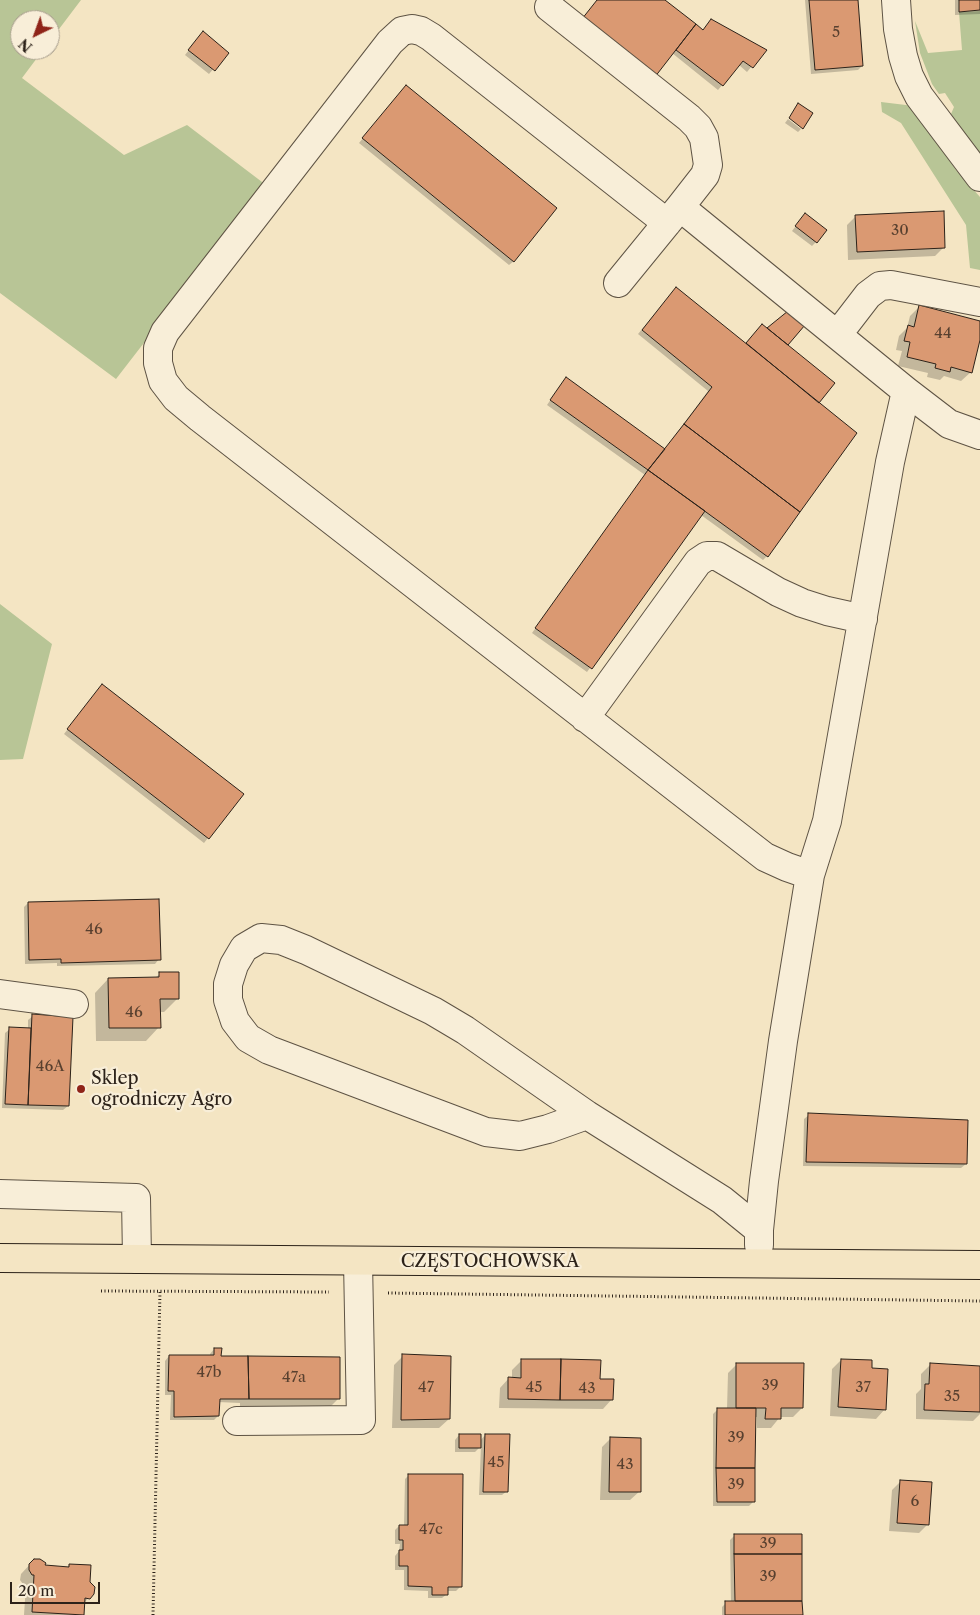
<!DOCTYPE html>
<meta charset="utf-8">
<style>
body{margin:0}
#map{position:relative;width:980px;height:1615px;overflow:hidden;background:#f4e5c3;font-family:"Libre Caslon Text",serif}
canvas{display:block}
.north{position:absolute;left:10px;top:10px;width:50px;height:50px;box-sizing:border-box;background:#f8eed8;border:1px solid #a69c8c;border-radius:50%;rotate:222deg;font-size:14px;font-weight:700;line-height:20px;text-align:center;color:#2c2219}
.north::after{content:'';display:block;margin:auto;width:18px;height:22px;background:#8f2418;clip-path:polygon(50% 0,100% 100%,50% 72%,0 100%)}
.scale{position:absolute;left:10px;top:1582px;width:90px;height:22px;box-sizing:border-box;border:2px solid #2c2219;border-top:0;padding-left:6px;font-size:15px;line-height:18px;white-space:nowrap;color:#2c2219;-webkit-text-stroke:4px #f8eed8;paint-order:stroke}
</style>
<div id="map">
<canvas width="980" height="1615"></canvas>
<div class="north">N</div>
<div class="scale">20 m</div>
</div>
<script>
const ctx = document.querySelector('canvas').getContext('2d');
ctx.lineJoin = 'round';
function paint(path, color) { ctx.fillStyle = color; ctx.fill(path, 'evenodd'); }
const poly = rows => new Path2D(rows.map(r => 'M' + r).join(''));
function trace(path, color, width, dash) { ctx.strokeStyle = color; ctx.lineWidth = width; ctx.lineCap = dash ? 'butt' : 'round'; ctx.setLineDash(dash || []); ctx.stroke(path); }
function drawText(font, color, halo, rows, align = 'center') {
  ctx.font = font + ' "Libre Caslon Text",serif'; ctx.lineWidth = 4.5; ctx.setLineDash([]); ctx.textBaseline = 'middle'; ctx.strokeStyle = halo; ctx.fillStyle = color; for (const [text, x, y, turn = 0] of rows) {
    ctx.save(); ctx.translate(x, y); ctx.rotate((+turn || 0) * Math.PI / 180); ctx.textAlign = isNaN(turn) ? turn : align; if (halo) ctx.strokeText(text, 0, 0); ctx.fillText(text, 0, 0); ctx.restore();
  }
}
const green = poly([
 [0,0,81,0,50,41,50,20,20,20,20,50,43,50,22,78,124,155,187,125,266,185,116,379,0,293],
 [980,11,980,157,951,114,954,107,945,93,939,94,932,84,920,53,915,21,928,53,962,50,959,12],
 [881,102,914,106,956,170,980,197,980,270,970,268,966,225,901,123,882,112],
 [0,604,52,644,23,759,0,760]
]);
const shadow = poly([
 [597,0,663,0,702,31,765,50,747,72,739,65,718,90,672,53],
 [805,0,856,0,862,66,858,70,811,74],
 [955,0,980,0,980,14,955,15],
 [199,37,227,53,209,74,185,55],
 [402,91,514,261,509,265,359,143],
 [788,119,801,129,798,132,785,123],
 [856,216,944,247,935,256,848,260,847,225],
 [801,219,816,242,812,246,792,231],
 [672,293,745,344,762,325,767,330,788,312,803,325,786,345,818,403,767,556,763,560,701,515,587,672,532,633,645,475,547,405,562,383,664,450,708,391,638,334],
 [919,307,980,322,980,335,971,372,961,381,944,376,940,380,927,377,928,373,898,366,902,351,896,350,899,336,907,328,910,316],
 [98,690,242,795,204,843,64,734],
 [28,903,159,959,155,964,57,966,57,963,25,964,24,907],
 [160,974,178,998,164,1012,159,1012,159,1027,146,1041,96,1041,95,993,108,979,155,978],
 [33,1016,68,1106,63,1110,2,1108,5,1033,10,1029,28,1029,28,1020],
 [809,1115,966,1164,961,1168,803,1166,804,1119],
 [214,1349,220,1357,339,1398,330,1407,240,1408,240,1403,218,1402,218,1416,214,1420,170,1420,171,1395,165,1395,165,1361,169,1356,210,1357,210,1354],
 [403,1356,449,1419,439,1428,392,1428,394,1365],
 [841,1360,870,1369,885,1409,876,1419,830,1416,832,1369],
 [521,1361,599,1380,612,1399,603,1409,499,1408,500,1388,509,1378,512,1379,512,1370],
 [737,1364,802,1408,793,1417,780,1417,771,1428,757,1428,757,1417,754,1417,753,1502,749,1506,713,1506,713,1414,718,1409,727,1409,728,1373],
 [930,1365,980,1367,980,1414,973,1421,916,1419,916,1394,921,1389,921,1374],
 [459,1435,480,1441,485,1435,507,1491,502,1495,479,1495,481,1446,475,1452,455,1452,455,1440],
 [611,1438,640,1491,630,1500,600,1500,602,1447],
 [409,1475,461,1586,456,1591,447,1591,447,1594,442,1598,428,1598,428,1591,404,1590,404,1570,395,1570,395,1556,399,1551,400,1544,395,1544,395,1530,399,1526,404,1526,405,1479],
 [901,1481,928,1524,919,1533,889,1531,892,1490],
 [735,1535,801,1615,722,1615,722,1607,726,1603,731,1603,730,1540],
 [34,1560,44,1566,67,1568,69,1565,89,1582,93,1593,84,1603,82,1615,24,1615,26,1584,23,1584,20,1580,21,1574]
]);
const building = poly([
 [597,0,665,0,696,24,651,82,578,24,597,0],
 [809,0,858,0,863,66,815,70,809,0],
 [959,0,980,0,980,10,959,12,959,0],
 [711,19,767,50,753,68,743,61,723,86,676,50,696,24,703,30,711,19],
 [203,31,229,53,215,71,188,50,203,31],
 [406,85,557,208,514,262,362,138,406,85],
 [798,103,813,113,803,129,789,118,798,103],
 [944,211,945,248,857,252,855,215,944,211],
 [805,213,827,230,817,243,795,226,805,213],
 [676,287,857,433,800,512,684,424,712,387,642,330,676,287],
 [919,305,980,321,980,340,972,373,951,367,950,372,935,368,936,364,907,357,910,342,904,341,908,325,914,327,919,305],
 [788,311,805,325,788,345,767,328,788,311],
 [762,324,835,383,819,403,746,343,762,324],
 [566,377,665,449,648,470,550,400,566,377],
 [684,424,800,512,768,557,648,470,684,424],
 [648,470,705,511,592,669,535,628,648,470],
 [102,684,244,794,209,839,67,729,102,684],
 [159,899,161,960,61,963,61,959,29,960,28,902,159,899],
 [159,972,179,972,179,999,160,999,161,1028,109,1028,108,978,159,977,159,972],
 [32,1014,73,1017,69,1106,28,1105,32,1014],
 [9,1027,31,1028,28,1105,5,1104,9,1027],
 [808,1113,968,1120,967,1164,806,1162,808,1113],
 [214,1348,222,1348,221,1356,248,1356,249,1399,220,1399,219,1416,174,1417,174,1391,168,1391,169,1355,214,1355,214,1348],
 [402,1354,451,1356,450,1419,401,1420,402,1354],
 [248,1356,340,1357,340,1399,249,1399,248,1356],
 [521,1359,561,1359,560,1400,508,1399,508,1377,521,1378,521,1359],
 [561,1359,601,1360,600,1379,614,1379,613,1400,560,1400,561,1359],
 [841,1359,872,1360,872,1368,888,1369,886,1410,838,1407,841,1359],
 [736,1363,804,1363,803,1408,781,1408,781,1419,765,1419,766,1408,736,1408,736,1363],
 [930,1363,980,1366,980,1412,924,1410,925,1384,929,1384,930,1363],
 [717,1408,756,1408,755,1468,716,1468,717,1408],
 [459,1434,481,1434,481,1448,459,1448,459,1434],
 [485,1434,510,1434,508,1492,483,1492,485,1434],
 [610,1437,641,1438,641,1492,609,1492,610,1437],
 [716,1468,755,1468,755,1502,717,1502,716,1468],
 [408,1474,463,1474,462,1587,448,1587,448,1595,432,1595,432,1587,408,1586,408,1566,399,1566,399,1550,403,1550,403,1540,399,1540,399,1525,408,1525,408,1474],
 [900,1480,932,1482,929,1525,897,1523,900,1480],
 [734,1534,802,1534,802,1554,734,1554,734,1534],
 [734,1554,802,1554,802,1601,735,1601,734,1554],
 [34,1559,40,1559,46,1563,45,1565,69,1567,69,1564,91,1565,90,1582,95,1587,94,1594,90,1599,85,1598,84,1615,32,1612,34,1575,32,1575,29,1570,29,1564,34,1559],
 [725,1601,802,1601,803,1615,725,1615,725,1601]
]);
const path = poly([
 [101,1291,329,1292],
 [388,1293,980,1301],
 [153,1615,160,1291]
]);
const minor = poly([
 [896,0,898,29,903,56,909,76,919,96,980,177],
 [549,7,689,118,698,127,704,138,708,165,705,175,680,207],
 [667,223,431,37,421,31,412,29,402,31,390,42,165,332,158,348,158,363,163,381,176,398,200,418,765,857,787,867,810,875],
 [618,283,680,207,906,391,890,462,827,821,810,875,783,1041,764,1181,759,1230],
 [838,334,868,295,880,286,891,285,980,302],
 [906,391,949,424,980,435],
 [585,718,698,562,707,556,717,556,778,592,802,603,827,611,863,619],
 [0,994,74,1004],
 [587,1115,548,1129,520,1136,486,1132,269,1050,248,1038,235,1021,228,1000,228,984,234,965,244,948,261,938,281,940,306,950,433,1011,465,1030,587,1115,722,1200,759,1230,759,1245],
 [0,1194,136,1198,137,1259],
 [237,1421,361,1420,358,1261]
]);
const major = poly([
 [0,1258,980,1265]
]);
const markers = [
 [81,1089,5,"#8f2418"]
];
const numberNames = [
 ["5",836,33],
 ["30",900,231],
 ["44",943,334],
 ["46",94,930],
 ["46",134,1013],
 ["46A",50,1067],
 ["47b",209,1373],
 ["47a",294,1378],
 ["39",770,1386],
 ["47",426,1388],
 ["45",534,1388],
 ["37",863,1388],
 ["43",587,1389],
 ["35",952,1397],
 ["39",736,1438],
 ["45",496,1463],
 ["43",625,1465],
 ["39",736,1485],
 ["6",915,1502],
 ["47c",431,1530],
 ["39",768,1544],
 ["39",768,1577]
];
const poiNames = [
 ["Sklep",91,1079],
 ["ogrodniczy Agro",91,1100]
];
const streetNames = [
 ["CZĘSTOCHOWSKA",490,1262]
];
paint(green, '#b8c596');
paint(shadow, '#0003');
paint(building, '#da9972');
trace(building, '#2c2219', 1);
trace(minor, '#5e5344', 30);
trace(major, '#2c2219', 30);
trace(path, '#2c2219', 3, [1, 2.5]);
trace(minor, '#f8eed8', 28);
trace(major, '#f4e5c3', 28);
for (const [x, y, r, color] of markers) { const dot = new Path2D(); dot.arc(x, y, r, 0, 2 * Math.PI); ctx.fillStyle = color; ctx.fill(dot); trace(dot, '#f8eed8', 2); }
drawText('15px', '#58402f', null, numberNames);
drawText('18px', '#2c2219', '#f8eed8', poiNames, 'left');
drawText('18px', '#2c2219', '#f8eed8', streetNames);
</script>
